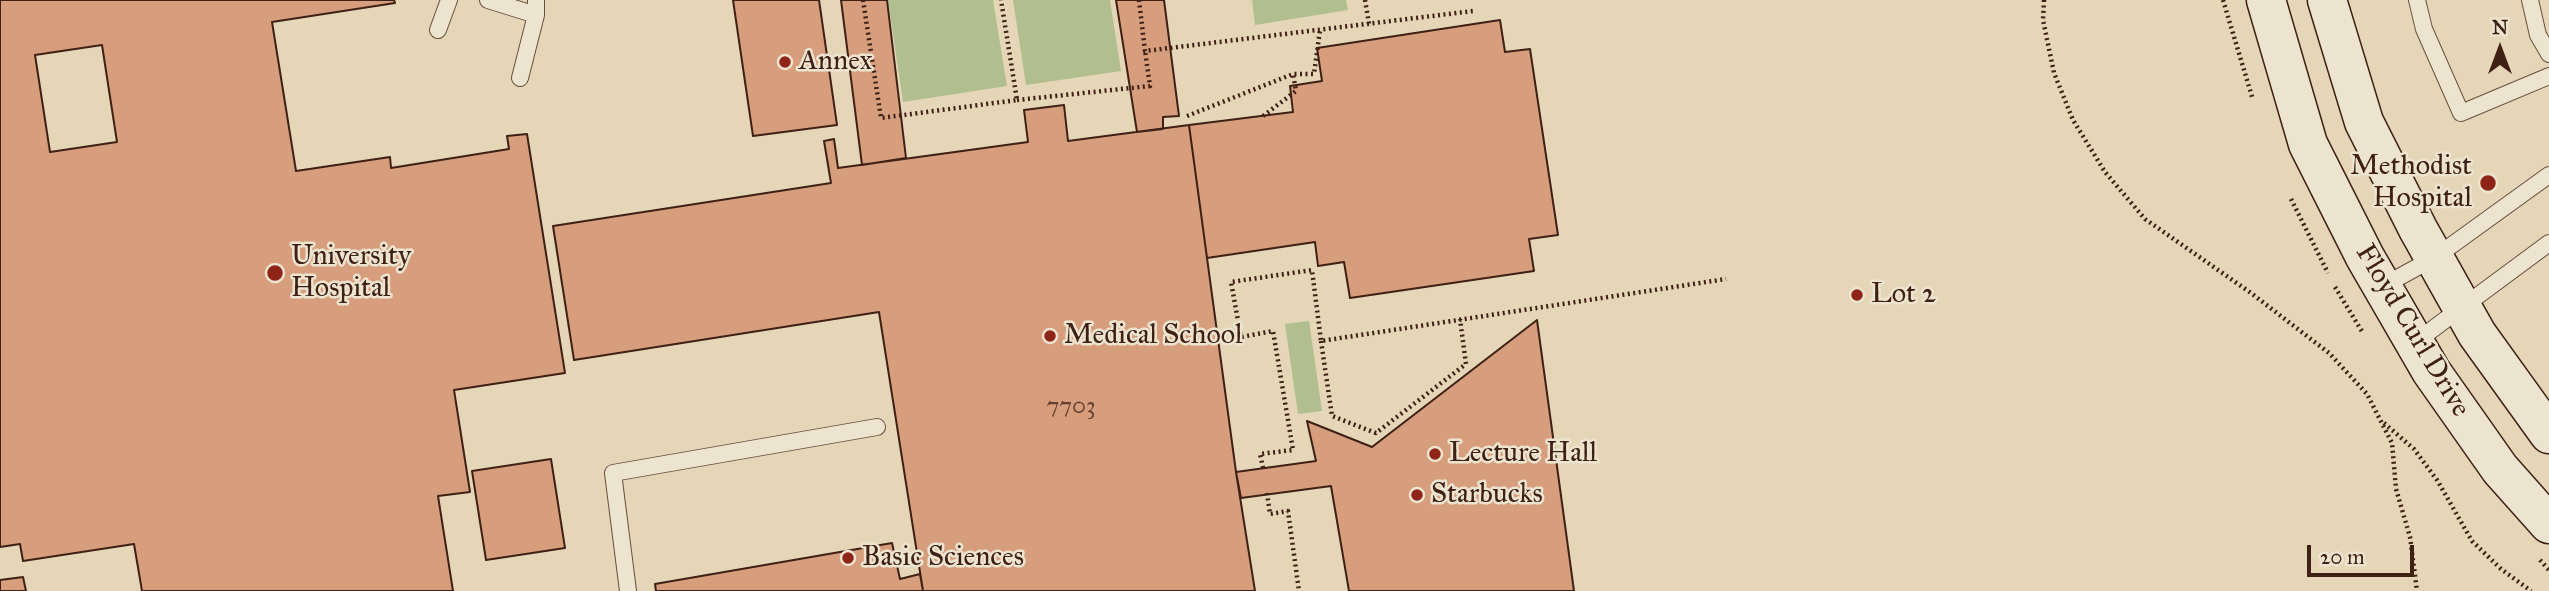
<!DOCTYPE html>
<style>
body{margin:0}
#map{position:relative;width:2549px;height:591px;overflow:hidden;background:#e4d6b7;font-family:"IM FELL Great Primer",serif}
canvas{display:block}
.north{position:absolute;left:2465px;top:14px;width:70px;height:70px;-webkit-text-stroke:5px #ede4d0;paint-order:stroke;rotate:0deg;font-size:19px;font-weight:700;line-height:28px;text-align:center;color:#3f2015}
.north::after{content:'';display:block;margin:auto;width:24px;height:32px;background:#3f2015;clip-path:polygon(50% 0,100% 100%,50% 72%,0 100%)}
.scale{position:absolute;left:2307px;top:545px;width:107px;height:32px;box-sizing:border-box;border:4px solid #3f2015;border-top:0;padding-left:9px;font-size:21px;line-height:24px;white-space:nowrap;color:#3f2015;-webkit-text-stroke:5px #ede4d0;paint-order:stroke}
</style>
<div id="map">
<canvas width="2549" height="591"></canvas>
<div class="north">N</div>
<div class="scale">20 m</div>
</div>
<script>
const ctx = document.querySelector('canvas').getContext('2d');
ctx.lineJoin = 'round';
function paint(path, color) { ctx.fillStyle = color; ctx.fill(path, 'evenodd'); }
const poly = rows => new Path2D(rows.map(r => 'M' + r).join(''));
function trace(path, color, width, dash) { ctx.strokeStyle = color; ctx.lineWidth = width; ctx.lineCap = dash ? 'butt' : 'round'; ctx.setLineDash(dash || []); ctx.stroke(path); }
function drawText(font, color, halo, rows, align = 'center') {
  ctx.font = font + ' "IM FELL Great Primer",serif'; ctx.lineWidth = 5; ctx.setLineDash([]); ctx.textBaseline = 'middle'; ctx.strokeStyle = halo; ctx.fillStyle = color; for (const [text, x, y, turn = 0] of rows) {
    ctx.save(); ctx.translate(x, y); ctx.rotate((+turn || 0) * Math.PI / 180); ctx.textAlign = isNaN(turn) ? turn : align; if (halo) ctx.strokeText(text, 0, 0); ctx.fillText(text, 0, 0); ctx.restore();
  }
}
const green = poly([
 [888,0,993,0,1007,86,903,102],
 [1013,0,1110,0,1121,71,1026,85],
 [1252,0,1346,0,1348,10,1255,25],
 [1309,321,1322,411,1298,414,1285,324]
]);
const building = poly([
 [0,0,394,0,395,3,272,22,296,171,390,157,391,168,509,149,507,136,527,134,565,373,454,390,470,492,438,496,453,591,142,591,134,544,23,561,20,544,0,547,0,0],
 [102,45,117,142,50,152,35,55,102,45],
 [733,0,819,0,837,125,753,136,733,0],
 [841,0,887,0,906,158,862,165,841,0],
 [1116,0,1164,0,1179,116,1163,117,1163,129,1137,132,1116,0],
 [1500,20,1505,52,1530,49,1558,235,1529,239,1534,271,1350,298,1344,262,1318,266,1315,242,1207,258,1189,125,1293,112,1290,86,1322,81,1317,48,1500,20],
 [1064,105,1068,141,1189,125,1236,472,1255,591,923,591,879,312,574,360,553,226,831,183,824,141,834,139,838,168,1028,142,1024,110,1064,105],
 [1537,320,1574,591,1349,591,1331,486,1241,498,1236,472,1316,461,1307,421,1372,447,1537,320],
 [551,459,565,548,486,560,472,471,551,459],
 [892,543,900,579,920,574,923,591,656,591,655,584,892,543],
 [23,577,26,591,0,591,0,580,23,577]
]);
const path = poly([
 [863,0,881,118,1017,100,1001,0],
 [1139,0,1145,51,1473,11],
 [1365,0,1369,24],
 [2044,0,2043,20,2054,73,2073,120,2105,172,2145,219,2251,293,2329,353,2367,394,2392,443,2396,489,2410,537,2417,591],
 [2223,0,2253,100],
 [1017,100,1150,86,1145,51],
 [1187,116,1293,74,1314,74,1320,30],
 [1263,116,1296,91,1293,74],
 [2291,199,2328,273],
 [2335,287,2363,333],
 [1321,341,1332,416,1376,433,1466,364,1460,319],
 [2384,423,2414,449,2437,480,2472,541,2501,569,2531,591],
 [1263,468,1260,454,1293,450,1273,331,1241,337,1231,282,1312,270,1321,341,1726,279],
 [1267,493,1270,514,1288,511,1299,591],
 [2540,560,2549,570]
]);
const lane = poly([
 [488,0,536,15],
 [2417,0,2424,29,2461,113,2549,76],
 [2530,0,2538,35,2549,54],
 [438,30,449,0],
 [520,78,536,15,536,0],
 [2381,287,2434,258,2549,175],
 [2414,343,2549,243],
 [628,591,613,473,877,427]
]);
const secondary = poly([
 [2266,0,2308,144,2365,257,2431,371,2500,469,2549,524],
 [2327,0,2364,122,2418,229,2477,334,2549,434]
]);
const markers = [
 [785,62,7,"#8f2418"],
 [2488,183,9,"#8f2418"],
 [275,273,9,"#8f2418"],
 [1857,295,7,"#8f2418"],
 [1050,336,7,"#8f2418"],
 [1435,454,7,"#8f2418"],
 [1417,495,7,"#8f2418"],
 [848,558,7,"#8f2418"]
];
const numberNames = [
 ["7703",1071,407]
];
const poiNames = [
 ["Annex",799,62],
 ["Methodist",2472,167,"right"],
 ["Hospital",2472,199,"right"],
 ["University",291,257],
 ["Hospital",291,289],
 ["Lot 2",1871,295],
 ["Medical School",1064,336],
 ["Lecture Hall",1449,454],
 ["Starbucks",1431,495],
 ["Basic Sciences",862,558]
];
const streetNames = [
 ["Floyd Curl Drive",2412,331,59]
];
paint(green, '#b1be90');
paint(building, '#d79e7e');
trace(building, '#3f2015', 2);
trace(lane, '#684e3e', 18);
trace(secondary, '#3f2015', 41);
trace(path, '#3f2015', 4.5, [2, 3.5]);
trace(lane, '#ede4d0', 16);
trace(secondary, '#ede4d0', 38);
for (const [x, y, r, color] of markers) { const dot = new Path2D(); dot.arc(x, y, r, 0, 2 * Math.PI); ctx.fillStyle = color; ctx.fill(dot); trace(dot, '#ede4d0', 2.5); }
drawText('24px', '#65402f', null, numberNames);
drawText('28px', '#3f2015', '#ede4d0', poiNames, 'left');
drawText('28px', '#3f2015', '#ede4d0', streetNames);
</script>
